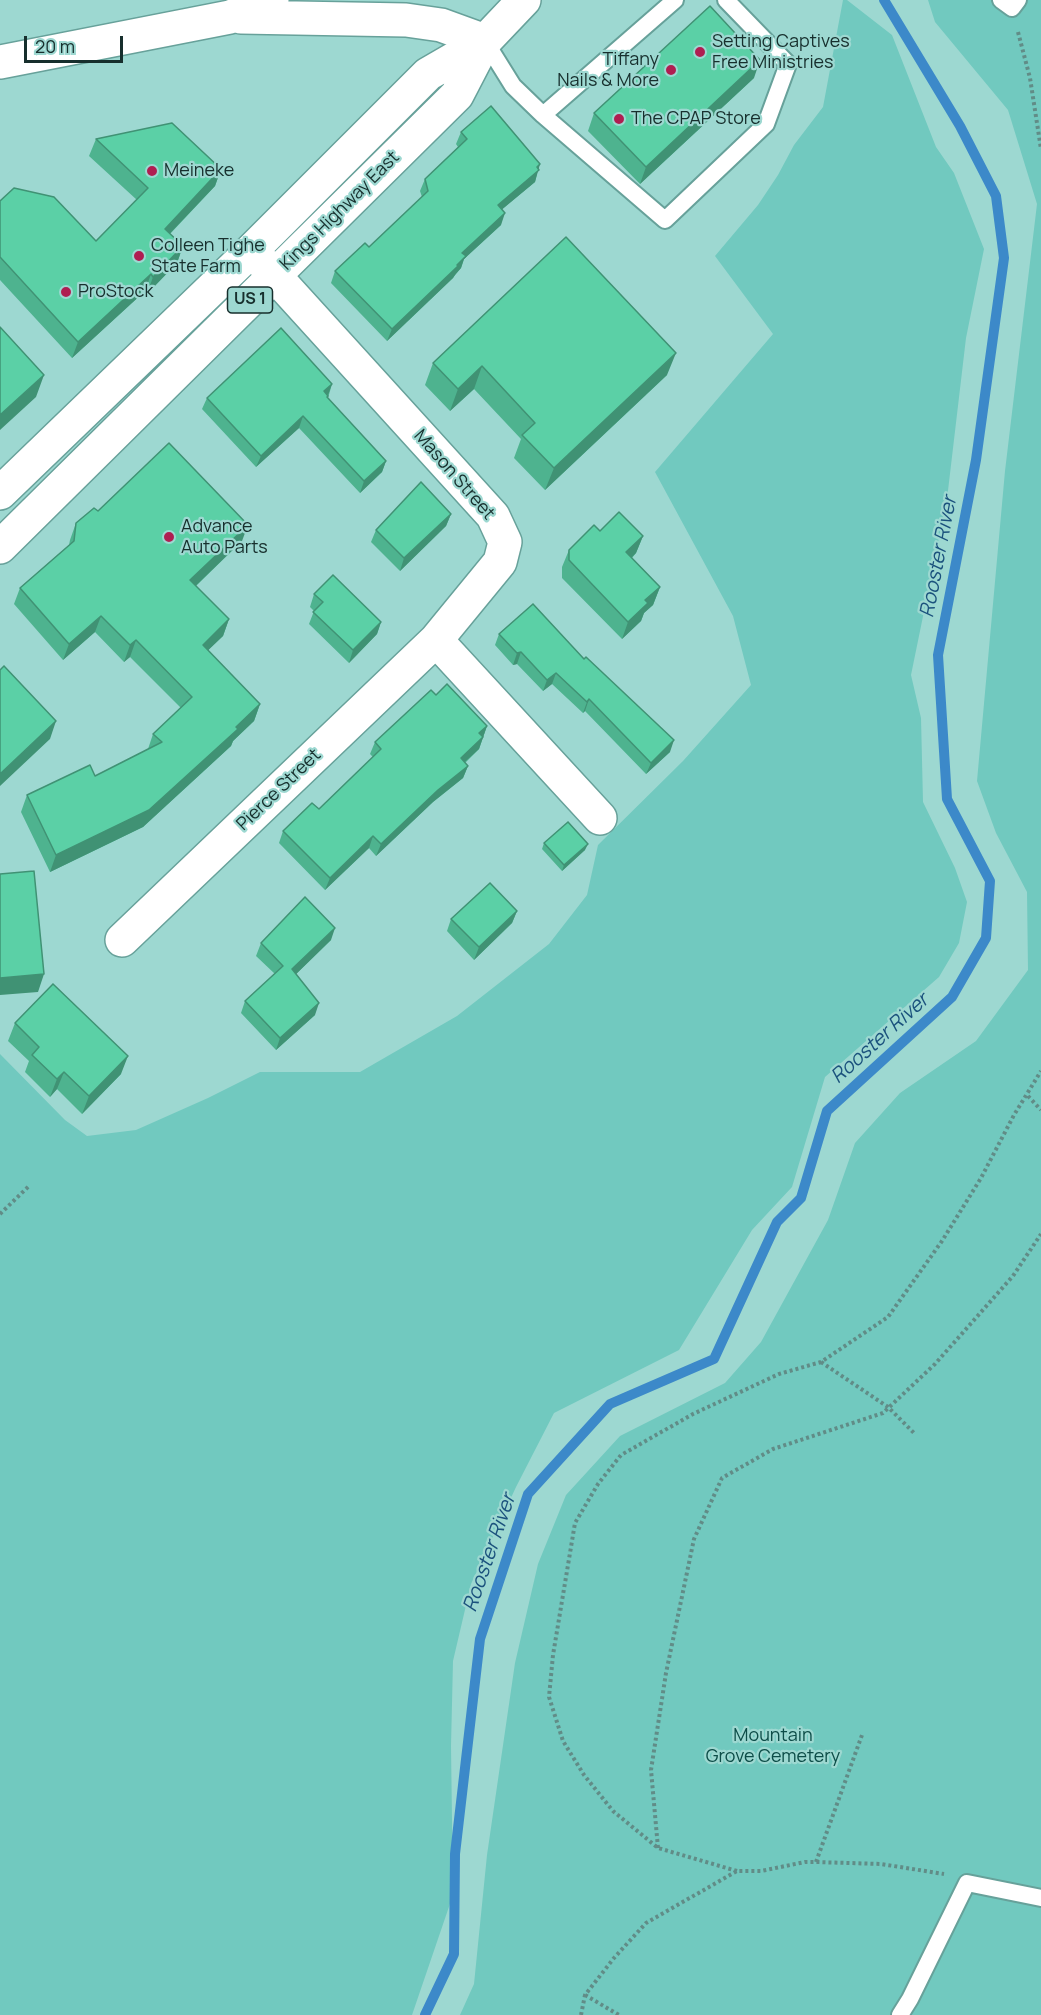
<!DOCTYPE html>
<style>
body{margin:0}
#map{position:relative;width:1041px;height:2015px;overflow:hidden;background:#9dd8d1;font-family:Manrope,sans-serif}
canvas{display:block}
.scale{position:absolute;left:24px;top:36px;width:99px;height:27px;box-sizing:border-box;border:3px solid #172f2d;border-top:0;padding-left:8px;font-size:18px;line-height:21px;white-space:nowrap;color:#172f2d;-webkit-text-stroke:4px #9dd8d1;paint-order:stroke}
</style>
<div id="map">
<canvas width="1041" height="2015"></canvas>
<div class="scale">20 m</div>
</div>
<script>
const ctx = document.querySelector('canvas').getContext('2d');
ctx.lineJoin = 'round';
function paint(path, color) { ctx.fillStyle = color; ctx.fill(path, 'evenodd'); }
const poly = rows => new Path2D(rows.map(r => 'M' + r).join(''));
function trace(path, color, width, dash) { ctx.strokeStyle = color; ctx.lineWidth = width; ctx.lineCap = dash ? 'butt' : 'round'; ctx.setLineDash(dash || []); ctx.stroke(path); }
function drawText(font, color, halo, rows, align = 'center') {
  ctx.font = font + ' Manrope,sans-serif'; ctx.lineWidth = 4.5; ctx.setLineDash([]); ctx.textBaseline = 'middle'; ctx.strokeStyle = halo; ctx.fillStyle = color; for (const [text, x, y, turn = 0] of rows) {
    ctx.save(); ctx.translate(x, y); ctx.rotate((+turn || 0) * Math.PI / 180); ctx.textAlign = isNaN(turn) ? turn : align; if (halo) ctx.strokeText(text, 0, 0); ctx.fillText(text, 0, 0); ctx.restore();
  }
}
const green = poly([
 [843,0,847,0,892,35,936,147,954,173,984,249,966,338,947,499,911,675,921,718,923,802,955,868,967,902,959,943,939,977,825,1077,792,1187,752,1230,679,1350,554,1413,516,1487,471,1584,453,1661,451,1746,453,1895,412,2015,0,2015,0,1054,65,1120,87,1136,136,1130,208,1098,260,1072,360,1072,457,1016,549,944,587,895,598,845,683,761,751,685,733,616,655,472,773,334,715,256,758,205,778,175,794,145,823,107],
 [928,0,1041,0,1041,2015,460,2015,474,1984,487,1855,515,1663,538,1564,566,1495,620,1436,725,1383,761,1342,828,1220,855,1143,900,1093,976,1041,1028,970,1027,892,996,833,977,781,1005,471,1037,204,1008,110,935,22]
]);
const stream = poly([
 [425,2015,454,1954,455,1854,480,1639,528,1494,610,1404,714,1359,777,1222,801,1198,827,1111,952,997,986,938,990,881,947,799,938,655,976,460,1004,258,996,196,960,126,884,0]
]);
const path = poly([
 [1018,32,1030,78,1041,149],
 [1028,1096,1041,1110],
 [0,1214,29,1186],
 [821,1362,888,1407,914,1433],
 [658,1848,651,1770,666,1673,694,1539,722,1478,773,1449,883,1413,935,1364,1013,1276,1041,1234],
 [816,1862,862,1735],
 [737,1871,658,1848,613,1811,584,1775,563,1741,549,1697,553,1655,575,1523,598,1484,621,1455,693,1414,779,1374,821,1362,888,1317,942,1241,981,1178,1014,1115,1041,1071],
 [585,1995,619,2015],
 [581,2015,585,1995,614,1958,646,1923,737,1871,761,1871,805,1862,816,1862,881,1864,944,1874]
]);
const service = poly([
 [1001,0,1012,8,1018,0],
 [485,41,513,86,543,115,665,220,766,124,788,64,726,0],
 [543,115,675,0],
 [900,2015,910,1999,967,1883,1041,1898]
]);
const minor = poly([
 [255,254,493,516,505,542,500,562,436,640,600,818],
 [122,940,436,640]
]);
const secondary = poly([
 [241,17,406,20,441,25,485,41],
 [0,62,230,17,272,0]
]);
const primary = poly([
 [0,493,252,250,428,74,485,41],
 [0,547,457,95,485,41,524,0]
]);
const wall = poly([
 [754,78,640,184,588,131,594,113],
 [461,132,538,169,535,182,502,209,501,225,464,259,461,268,455,275,453,278,387,341,331,283,335,271,369,247,422,197,420,191,425,179,458,147,456,144],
 [96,139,221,169,215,186,170,234,183,246,177,263,147,294,145,291,72,358,0,280,0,201,96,241,137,200,89,156],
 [433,363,667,375,545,490,514,458,521,439,474,389,450,411,425,385],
 [332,384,328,398,386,461,382,472,360,493,299,428,256,467,202,409,207,398],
 [98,511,242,541,196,586,229,619,223,636,208,650,260,704,254,721,233,741,231,746,143,827,50,872,21,812,27,795,95,776,148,749,153,734,181,708,130,657,124,662,95,632,63,660,14,604,20,588,69,545,70,540,76,523],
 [451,514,446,526,400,571,371,542,376,530],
 [600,531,643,536,636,553,632,558,660,587,653,605,644,613,641,621,622,639,562,578,562,567,569,550],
 [314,594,381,622,377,634,349,663,309,624,314,611,310,607],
 [533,604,670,752,646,774,585,711,583,713,552,684,543,691,517,664,513,665,495,645,499,634],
 [436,695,487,726,479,749,465,763,468,766,463,778,433,802,376,856,369,848,325,890,279,843,283,831,319,809,373,757,370,754,375,742],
 [544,843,585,850,562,871,542,849],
 [517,911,512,923,474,960,447,931,451,919],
 [331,940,296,974,315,1015,276,1050,241,1013,245,1001,275,974,256,956,261,943],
 [15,1023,121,1074,82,1114,57,1089,50,1097,25,1072,29,1061,8,1041]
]);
const shadedWall = poly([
 [760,60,754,78,640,184,646,167],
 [540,164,535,182,493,217,498,205],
 [221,169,215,186,158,246,165,229],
 [505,213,501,225,464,259,461,268,455,275,453,278,387,341,392,329,462,253],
 [183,246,177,263,147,294,153,277],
 [151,274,145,291,72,358,78,342],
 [676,353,667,375,545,490,554,468],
 [482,366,474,389,450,411,458,389],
 [44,375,36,397,0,430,0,415],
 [332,384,328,395,324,391],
 [303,416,299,428,256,467,261,456],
 [386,461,382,472,360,493,364,481],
 [451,514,446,526,400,571,404,558],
 [248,525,242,541,184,597,190,580],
 [643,536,636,553,619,570,626,552],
 [660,587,653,605,644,613,641,621,622,639,628,622,645,600],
 [101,616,95,632,63,660,69,644],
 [229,619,223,636,197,661,203,645],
 [381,622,377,634,349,663,353,650],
 [136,640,130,657,124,662,130,645],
 [521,652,517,664,513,665,517,653],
 [556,673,552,684,543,691,547,680],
 [589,699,585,711,583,713,587,702],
 [260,704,254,721,233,741,231,746,143,827,50,872,56,855,236,727],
 [56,721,50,739,0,786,0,774],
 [487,726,479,749,456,770,461,758,479,733],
 [674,740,670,752,646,774,651,763],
 [468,766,463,778,433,802,376,856,381,844,438,790],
 [373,836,369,848,325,890,330,878],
 [588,844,585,850,562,871,564,865],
 [517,911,512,923,474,960,479,947],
 [335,928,331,940,288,982,292,969],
 [44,974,38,992,0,995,0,978],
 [319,1003,315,1015,276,1050,280,1038],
 [128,1056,121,1074,82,1114,89,1096],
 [64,1072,57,1089,50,1097,57,1079]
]);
const building = poly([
 [710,6,760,60,646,167,594,113,710,6],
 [491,106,540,164,537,167,539,170,498,205,505,213,462,253,466,256,457,265,458,266,392,329,335,271,365,243,369,247,428,191,425,179,467,139,461,132,491,106],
 [172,123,221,169,165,229,183,246,153,277,151,274,78,342,0,257,0,201,14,188,54,197,96,241,148,188,96,139,172,123],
 [566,237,676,353,554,468,522,435,535,423,482,366,458,389,433,363,566,237],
 [0,327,44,375,0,415,0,327],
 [281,328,332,384,324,391,328,396,327,397,386,461,364,481,303,416,261,456,207,398,281,328],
 [169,443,248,525,190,580,229,619,203,645,260,704,236,727,238,729,149,810,56,855,27,795,90,765,95,776,162,742,153,734,192,697,136,640,130,645,101,616,69,644,20,588,74,541,76,523,94,508,98,511,169,443],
 [421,482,451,514,404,558,376,530,421,482],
 [619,512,643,536,626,552,660,587,645,600,648,603,628,622,569,560,569,550,594,525,600,531,619,512],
 [333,575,381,622,353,650,313,612,323,602,314,594,333,575],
 [533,604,584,659,586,657,674,740,651,763,589,699,587,702,556,673,547,680,521,652,517,653,499,634,533,604],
 [4,666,56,721,0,774,0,670,4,666],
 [447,684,487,726,479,733,483,737,461,758,468,766,438,790,381,844,373,836,330,878,283,831,312,803,319,809,381,749,375,742,431,690,436,695,447,684],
 [568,822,588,844,564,865,544,843,568,822],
 [34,871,44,974,0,978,0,874,34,871],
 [490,883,517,911,479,947,451,919,490,883],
 [305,897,335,928,292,969,319,1003,280,1038,245,1001,283,966,261,943,305,897],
 [53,984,128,1056,89,1096,64,1072,57,1079,32,1055,39,1047,15,1023,53,984]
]);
const markers = [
 [700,52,6,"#af1e51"],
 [671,70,6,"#af1e51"],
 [619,119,6,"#af1e51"],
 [152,171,6,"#af1e51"],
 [139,256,6,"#af1e51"],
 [66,292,6,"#af1e51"],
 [169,537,6,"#af1e51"]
];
const shields = [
 [250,300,45]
];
const shieldNames = [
 ["US 1",250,300]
];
const poiNames = [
 ["Setting Captives",712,42],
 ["Free Ministries",712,63],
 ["Tiffany",659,60,"right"],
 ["Nails & More",659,81,"right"],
 ["The CPAP Store",631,119],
 ["Meineke",164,171],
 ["Colleen Tighe",151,246],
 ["State Farm",151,267],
 ["ProStock",78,292],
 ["Advance",181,527],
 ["Auto Parts",181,548]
];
const streetNames = [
 ["Kings Highway East",340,211,-45],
 ["Mason Street",454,475,49],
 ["Pierce Street",279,790,-44]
];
const parkNames = [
 ["Mountain",773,1736],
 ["Grove Cemetery",773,1757]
];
const waterNames = [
 ["Rooster River",939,557,-79],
 ["Rooster River",880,1039,-42],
 ["Rooster River",490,1553,-71]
];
paint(green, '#71c9bf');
trace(stream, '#3c89c9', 10);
trace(service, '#67a19a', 20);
trace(minor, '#67a19a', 36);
trace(secondary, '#67a19a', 36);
trace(primary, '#67a19a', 36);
trace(path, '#618c87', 4, [3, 3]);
trace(service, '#fff', 16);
trace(minor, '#fff', 33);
trace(secondary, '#fff', 33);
trace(primary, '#fff', 33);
paint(wall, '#4eb38f');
paint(shadedWall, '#409274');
paint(building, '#5bd0a6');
trace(building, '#409274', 1.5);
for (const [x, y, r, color] of markers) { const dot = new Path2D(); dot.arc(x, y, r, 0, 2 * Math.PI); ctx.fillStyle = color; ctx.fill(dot); trace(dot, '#9dd8d1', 2); }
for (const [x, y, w] of shields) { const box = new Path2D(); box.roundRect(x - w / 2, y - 13, w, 26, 4.5); ctx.fillStyle = '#9dd8d1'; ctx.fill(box); trace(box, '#172f2d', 1.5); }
drawText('bold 16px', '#172f2d', null, shieldNames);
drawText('18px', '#172f2d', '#9dd8d1', poiNames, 'left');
drawText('18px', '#172f2d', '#9dd8d1', streetNames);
drawText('18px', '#0d4d48', '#9dd8d1', parkNames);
drawText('italic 20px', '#1b527d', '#9dd8d1', waterNames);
</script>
